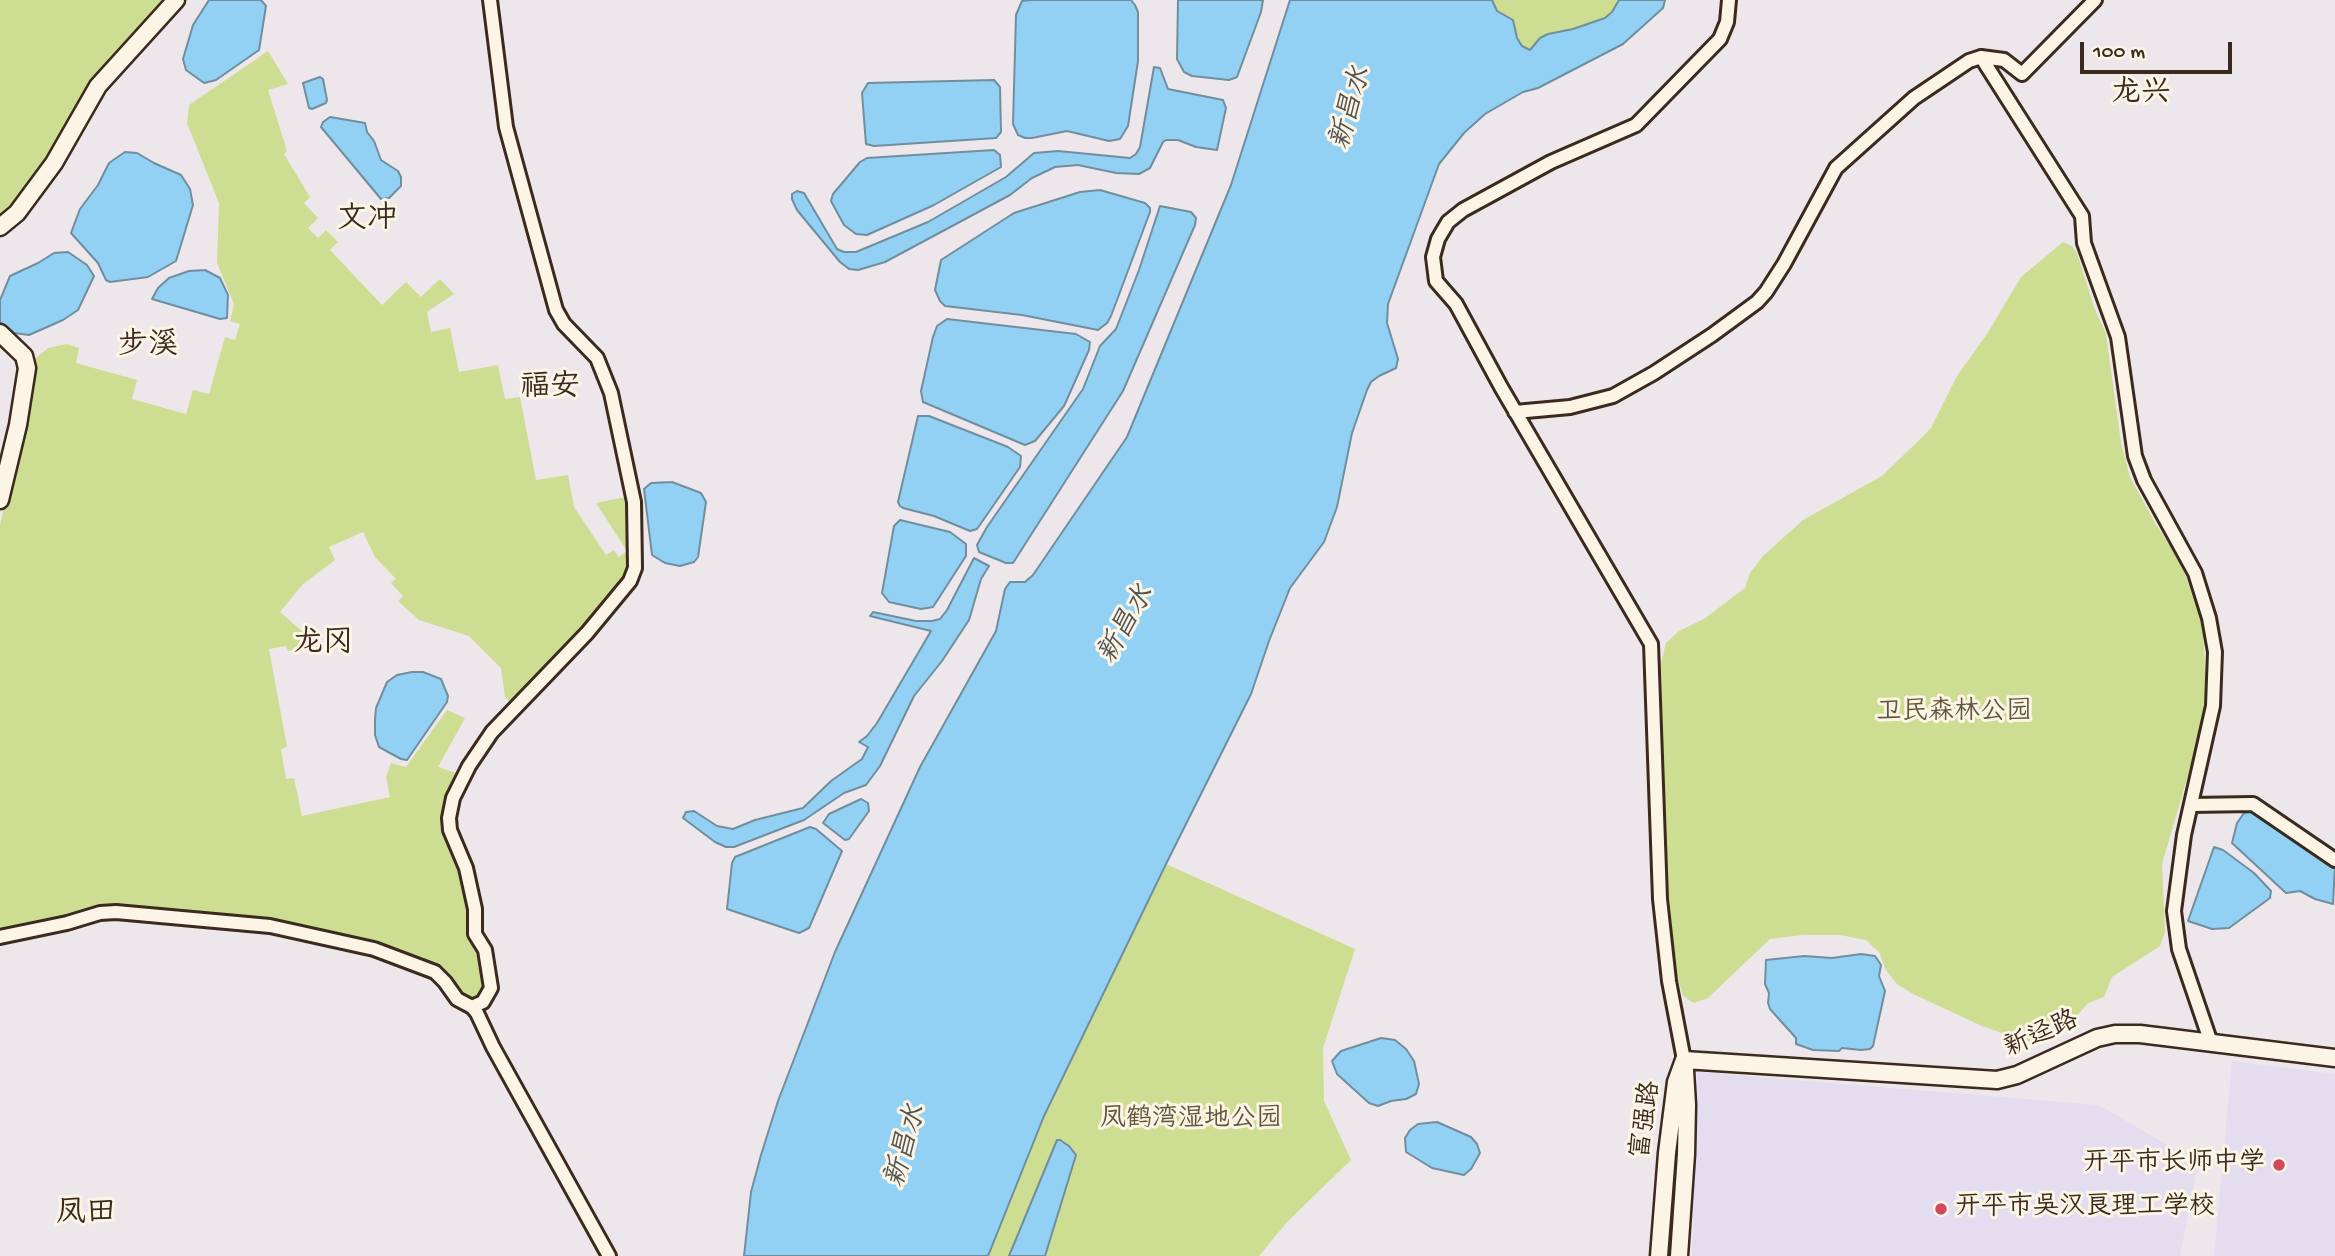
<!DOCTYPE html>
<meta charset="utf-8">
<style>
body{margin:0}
#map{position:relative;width:2335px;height:1256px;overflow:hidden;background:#ede7eb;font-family:"Gochi Hand",sans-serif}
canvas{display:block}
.scale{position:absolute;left:2080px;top:42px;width:152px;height:32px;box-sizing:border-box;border:4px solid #3b2a1e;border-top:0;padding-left:9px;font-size:21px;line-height:24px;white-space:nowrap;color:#3b2a1e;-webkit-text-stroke:5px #fcf5e5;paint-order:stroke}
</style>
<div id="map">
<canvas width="2335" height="1256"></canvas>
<div class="scale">100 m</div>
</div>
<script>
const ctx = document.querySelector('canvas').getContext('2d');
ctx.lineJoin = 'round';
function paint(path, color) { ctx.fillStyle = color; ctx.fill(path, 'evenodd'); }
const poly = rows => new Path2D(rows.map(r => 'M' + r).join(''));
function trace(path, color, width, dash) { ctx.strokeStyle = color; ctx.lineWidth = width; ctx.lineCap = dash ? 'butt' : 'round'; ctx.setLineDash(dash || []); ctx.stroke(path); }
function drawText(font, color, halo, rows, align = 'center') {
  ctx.font = font + ' "Gochi Hand","LXGW WenKai TC",sans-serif'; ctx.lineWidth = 6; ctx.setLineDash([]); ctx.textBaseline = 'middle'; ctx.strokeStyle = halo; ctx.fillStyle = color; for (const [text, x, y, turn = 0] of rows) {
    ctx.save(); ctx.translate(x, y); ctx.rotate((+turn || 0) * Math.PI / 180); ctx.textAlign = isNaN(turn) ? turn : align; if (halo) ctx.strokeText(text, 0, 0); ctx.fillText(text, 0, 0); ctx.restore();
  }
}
const built = poly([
 [2232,1061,2335,1074,2335,1256,2214,1256],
 [1697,1072,2099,1105,2198,1163,2180,1256,1692,1256]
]);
const green = poly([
 [0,0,169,0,116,54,76,110,19,200,0,222],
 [1492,0,1619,0,1612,12,1605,18,1573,29,1548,34,1540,38,1531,50,1522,46,1517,38,1513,20,1497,11],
 [268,51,288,84,268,90,287,151,284,154,310,197,304,203,318,218,308,228,318,238,326,230,338,242,330,250,382,305,406,282,421,297,440,279,454,294,427,312,431,332,450,328,459,372,498,365,505,399,520,397,536,480,568,475,574,507,606,555,614,550,619,557,627,551,596,503,630,496,631,571,584,633,513,705,505,697,501,668,469,636,419,620,398,601,403,596,391,583,396,579,375,557,363,532,329,547,335,560,303,584,280,612,305,634,311,628,321,636,315,646,288,651,286,646,269,649,287,747,281,749,286,779,294,778,302,816,390,797,386,777,391,763,406,767,447,710,465,718,438,767,456,773,443,813,444,830,464,873,469,936,483,966,484,989,476,999,466,999,459,996,442,974,329,934,102,909,0,934,0,525,23,427,31,362,48,348,66,344,79,348,76,363,137,380,132,399,186,414,193,390,209,394,225,337,235,340,240,324,230,321,234,304,217,263,219,203,187,123,189,105],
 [2063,242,2072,246,2077,253,2094,307,2106,334,2121,443,2130,477,2155,523,2181,563,2203,627,2206,694,2203,724,2162,864,2165,932,2160,946,2112,977,2104,997,2088,1003,2061,1034,2036,1042,2022,1040,1982,1026,1913,994,1897,984,1886,970,1879,952,1866,940,1840,935,1803,935,1770,939,1708,998,1694,1003,1683,996,1677,975,1672,954,1667,900,1661,663,1666,643,1679,631,1704,619,1745,588,1750,573,1763,556,1803,520,1882,476,1912,447,1931,428,1957,376,1987,334,2021,277],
 [1166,864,1355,949,1323,1048,1324,1101,1351,1160,1287,1222,1259,1256,988,1256,1044,1116]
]);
const water = poly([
 [209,0,261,0,266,6,259,50,216,80,204,83,186,70,183,59,193,25,209,0],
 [1030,0,1131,0,1135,5,1138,12,1138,61,1128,126,1120,139,1109,141,1067,131,1032,138,1025,138,1018,135,1013,124,1016,15,1022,1,1030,0],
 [1178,0,1263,0,1261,12,1237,77,1229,80,1192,76,1184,72,1177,59,1178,0],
 [1290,0,1492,0,1497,11,1513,20,1517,38,1522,46,1530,50,1540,38,1548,34,1573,29,1605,18,1612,12,1619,0,1665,0,1663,8,1623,44,1538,88,1523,92,1485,114,1464,133,1439,164,1388,304,1387,323,1398,359,1396,368,1379,376,1371,382,1367,390,1352,433,1337,507,1324,542,1290,588,1269,641,1251,694,1166,864,1044,1116,988,1256,744,1256,751,1192,761,1155,778,1101,835,952,920,767,996,631,1005,589,1010,582,1025,582,1033,575,1127,437,1231,185,1290,0],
 [1154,67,1160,68,1168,89,1223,100,1226,108,1217,150,1196,147,1178,140,1166,140,1163,142,1150,168,1139,174,1116,173,1078,165,1055,167,1032,178,1010,195,885,262,858,270,849,269,840,262,797,210,792,199,792,194,797,191,804,193,837,249,844,252,856,252,928,222,1006,177,1034,153,1058,151,1130,158,1136,154,1140,147,1154,67],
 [320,77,323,79,327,100,326,103,312,109,309,108,303,83,320,77],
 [994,80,1000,87,1001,132,996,138,874,146,866,144,862,93,868,83,994,80],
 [330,117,365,123,367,132,374,141,381,160,398,171,401,177,401,186,389,198,381,199,321,127,323,122,330,117],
 [994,150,1000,155,1001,167,934,205,867,235,856,234,844,225,831,201,833,194,860,162,867,158,994,150],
 [125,152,137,153,154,163,181,175,190,189,193,205,176,261,148,277,110,282,106,280,98,263,71,233,80,209,98,185,109,163,125,152],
 [1100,190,1145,203,1150,208,1150,212,1111,316,1107,323,1098,330,1022,315,945,306,940,301,935,290,941,260,1014,213,1080,192,1100,190],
 [1160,206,1191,212,1196,218,1195,225,1123,391,1013,563,1006,563,979,552,977,545,987,527,1083,389,1100,346,1116,329,1139,270,1160,206],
 [68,252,87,265,94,276,78,310,63,320,29,335,14,333,0,322,0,300,10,276,38,263,54,253,68,252],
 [205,270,220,278,228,295,227,318,220,319,152,299,158,288,169,278,189,271,205,270],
 [947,319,1076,334,1090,342,1089,350,1064,406,1035,441,1025,445,923,402,921,391,933,337,937,326,947,319],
 [918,416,929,416,1008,447,1021,456,1020,467,977,529,970,531,934,516,903,508,900,506,898,502,918,416],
 [672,482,701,493,706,502,698,557,694,562,680,566,665,563,652,555,644,489,651,483,672,482],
 [900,520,950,532,966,544,966,556,933,607,921,609,889,602,882,593,894,526,900,520],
 [974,558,989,566,981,579,969,620,942,661,914,696,880,766,866,785,844,793,804,820,734,847,726,847,715,842,683,818,686,812,694,811,717,826,733,829,755,820,803,808,831,781,862,759,868,747,859,742,867,736,877,723,931,631,870,616,873,612,916,621,932,621,940,619,947,610,974,558],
 [412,672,423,672,441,679,448,696,447,702,407,760,401,759,379,747,375,735,375,720,376,708,387,682,397,675,412,672],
 [861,799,868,803,869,811,849,839,845,840,823,823,829,814,861,799],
 [2252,811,2335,865,2333,904,2315,899,2300,891,2286,893,2232,843,2237,823,2244,813,2252,811],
 [810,827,816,829,842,851,809,928,799,933,727,909,732,863,735,857,810,827],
 [2214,847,2223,850,2254,873,2271,891,2270,898,2229,928,2212,929,2188,921,2214,847],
 [1861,954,1875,956,1881,965,1879,976,1885,991,1873,1046,1870,1049,1861,1050,1842,1048,1839,1051,1813,1050,1796,1044,1796,1038,1770,1009,1768,1003,1769,993,1765,984,1766,960,1804,956,1832,958,1861,954],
 [1381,1038,1395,1040,1406,1049,1414,1061,1419,1084,1416,1094,1406,1099,1391,1101,1378,1106,1369,1103,1337,1074,1332,1061,1341,1051,1381,1038],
 [1437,1122,1471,1137,1477,1144,1480,1153,1471,1169,1464,1175,1432,1168,1406,1152,1405,1138,1410,1130,1418,1124,1437,1122],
 [1057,1140,1060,1140,1069,1146,1076,1155,1045,1256,1009,1256,1057,1140]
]);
const street = poly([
 [1981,57,2082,216,2084,243,2118,337,2135,456,2144,480,2195,573,2209,618,2215,652,2213,706,2184,835,2174,911,2179,949,2211,1043],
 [1515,412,1570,407,1613,396,1654,373,1712,335,1757,302,1766,292,1784,264,1836,168,1914,98,1969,61,1981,57,2004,60,2022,74,2095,0],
 [2191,805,2253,804,2335,860],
 [0,937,67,923,100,913,116,912,270,926,374,949,435,972,445,982,457,999,472,1007,477,1013,493,1047,609,1256],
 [472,1007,483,1002,491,988,485,950,475,934,475,909,466,868,450,830,449,818,453,798,469,766,492,732,587,633,630,581,635,568,634,502,611,393,597,358,564,324,556,310,506,127,490,0],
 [1684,1060,1669,981,1660,899,1651,644,1501,387,1456,304,1436,281,1433,257,1438,239,1448,222,1463,210,1551,162,1636,125,1720,39,1727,22,1729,0]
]);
const secondary = poly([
 [0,227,17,213,54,163,98,86,176,0],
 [0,333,24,356,27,368,18,425,0,500],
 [1684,1060,1997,1080,2017,1075,2097,1038,2115,1034,2140,1034,2335,1058],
 [1659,1256,1667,1153,1676,1082,1684,1060],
 [1679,1256,1686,1154,1687,1105,1685,1070]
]);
const markers = [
 [2279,1165,7,"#d1495b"],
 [1941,1209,7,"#d1495b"]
];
const parkNames = [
 ["卫民森林公园",1954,714],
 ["凤鹤湾湿地公园",1191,1121]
];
const streetNames = [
 ["新迳路",2042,1036,-24],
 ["富强路",1648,1120,-82]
];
const poiNames = [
 ["开平市长师中学",2265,1165],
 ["开平市吴汉良理工学校",1955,1209,"left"]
];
const waterNames = [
 ["新昌水",1353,109,-74],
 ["新昌水",1128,626,-60],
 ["新昌水",908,1147,-74]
];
const quarterNames = [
 ["龙兴",2141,95],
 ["文冲",367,221],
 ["步溪",148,347],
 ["福安",550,389],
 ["龙冈",323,645],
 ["凤田",86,1215]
];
paint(built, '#e3ddef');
paint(green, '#cddd91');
paint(water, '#93d1f4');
trace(water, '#708e9e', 2);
trace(street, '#3b2a1e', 18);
trace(secondary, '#3b2a1e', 21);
trace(street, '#fcf5e5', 12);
trace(secondary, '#fcf5e5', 16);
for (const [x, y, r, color] of markers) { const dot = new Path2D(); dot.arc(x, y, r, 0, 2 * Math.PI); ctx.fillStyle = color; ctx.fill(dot); trace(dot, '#fcf5e5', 2.5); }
drawText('26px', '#60573b', '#fcf5e5', parkNames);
drawText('26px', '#3b2a1e', '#fcf5e5', streetNames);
drawText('26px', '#3b2a1e', '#fcf5e5', poiNames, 'right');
drawText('italic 28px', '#515454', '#fcf5e5', waterNames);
drawText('30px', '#3b2a1e', '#fcf5e5', quarterNames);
</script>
